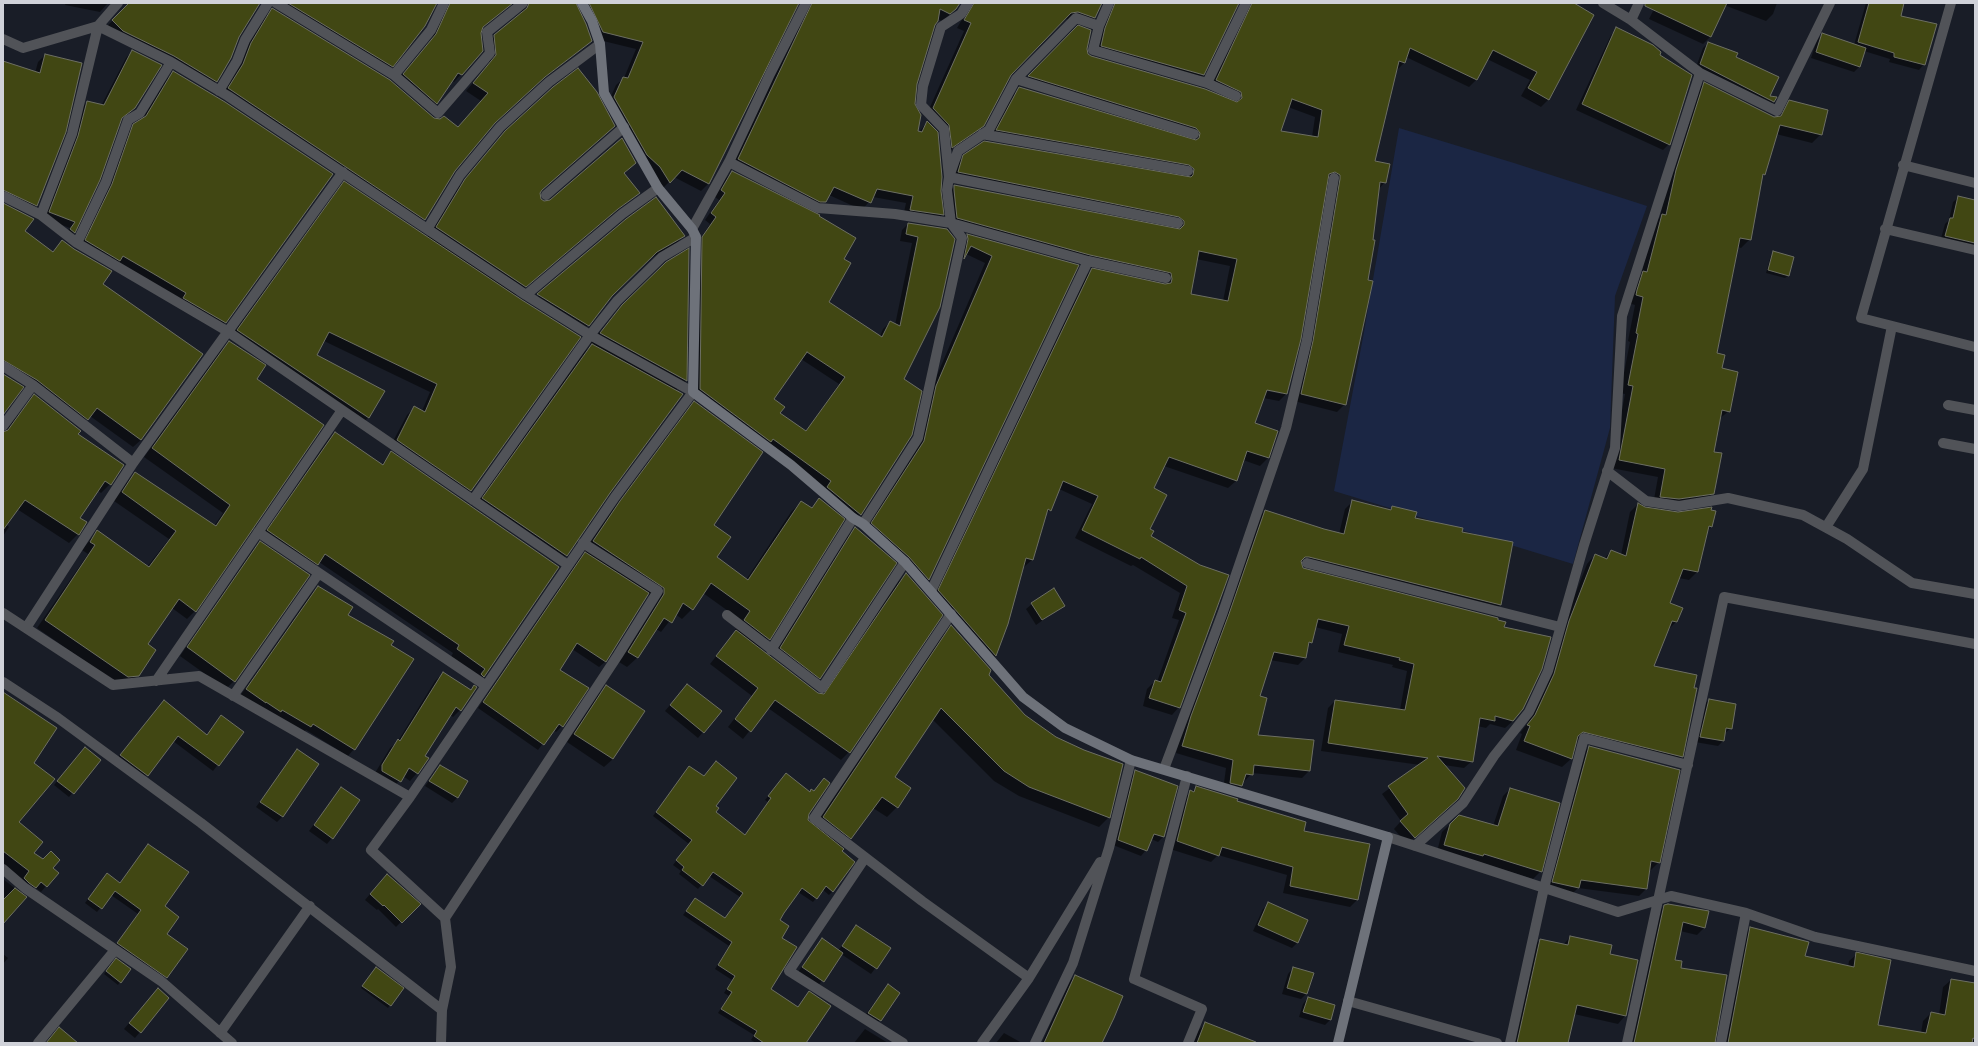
<!DOCTYPE html>
<style>
body{margin:0}
#map{position:relative;width:1978px;height:1046px;overflow:hidden;background:#191d27;font-family:"Libre Baskerville",serif}
canvas{display:block}
.frame{position:absolute;inset:0;border:4px solid #d0d2d9;pointer-events:none}
</style>
<div id="map">
<canvas width="1978" height="1046"></canvas>
<div class="frame"></div>
</div>
<script>
const ctx = document.querySelector('canvas').getContext('2d');
ctx.lineJoin = 'round';
function paint(path, color) { ctx.fillStyle = color; ctx.fill(path, 'evenodd'); }
const poly = rows => new Path2D(rows.map(r => 'M' + r).join(''));
function trace(path, color, width, dash) { ctx.strokeStyle = color; ctx.lineWidth = width; ctx.lineCap = dash ? 'butt' : 'round'; ctx.setLineDash(dash || []); ctx.stroke(path); }
const green = poly([
 [1399,128,1514,163,1647,206,1615,296,1610,428,1573,564,1334,491,1364,332]
]);
const shadow = poly([
 [66,3,108,3,100,12,65,5],
 [131,3,568,3,591,41,536,85,492,125,454,170,424,219,417,227,221,96,244,52,265,17,272,10,433,119,458,128,481,101,466,91,489,64,487,43,521,14,522,10,518,4,510,5,481,29,480,32,482,51,454,82,452,81,437,103,429,111,396,82,430,42,443,14,439,4,435,4,392,66,384,73,272,5,259,4,239,36,216,81,209,89,105,28],
 [577,3,1571,3,1549,99,1541,107,1521,96,1530,80,1487,59,1476,80,1469,87,1406,57,1404,63,1396,71,1374,162,1385,182,1378,190,1345,404,1337,412,1294,401,1331,181,1326,179,1286,394,1279,401,1263,398,1254,424,1277,432,1268,458,1260,466,1243,460,1236,481,1228,488,1164,466,1152,488,1149,530,1150,536,1199,566,1179,707,1172,715,1143,706,1147,689,1155,681,1157,682,1179,620,1172,618,1180,593,1133,565,1131,566,1075,538,1092,504,1059,489,1050,510,1045,515,1032,560,1024,567,1022,567,1007,624,995,656,988,663,931,598,1084,277,1092,270,1165,285,1163,281,950,225,947,193,955,186,1177,229,1172,224,951,180,956,164,964,156,1188,177,1181,172,990,137,1012,96,1020,88,1193,140,1188,135,1022,84,1078,27,1087,55,1234,102,1234,99,1209,88,1242,5,1237,4,1203,75,1195,82,1094,53,1104,4,1101,5,1095,17,1087,25,1066,19,1010,74,983,125,975,133,945,154,942,133,926,116,964,31,957,28,967,11,964,5,960,4,947,17,942,21,937,19,934,25,916,84,914,105,917,131,919,132,927,122,942,215,935,222,903,217,906,203,873,197,862,210,829,195,818,209,731,167,804,7,797,3,708,184,701,191,674,177,662,189,607,105,616,85,624,78,636,49,595,39],
 [1288,107,1315,117,1312,137,1279,132],
 [1196,259,1230,266,1223,301,1190,295],
 [1262,388,1282,392,1282,394,1262,390],
 [1657,3,1777,3,1773,14,1766,21,1724,5,1710,37,1703,44,1649,19],
 [1866,3,1895,3,1899,17,1924,64,1919,70,1889,62,1890,59,1864,51,1859,67,1854,72,1811,58,1817,40,1823,34,1854,45],
 [1617,29,1659,55,1669,144,1663,150,1576,110,1611,35],
 [1708,43,1735,58,1768,96,1775,98,1773,102,1768,107,1695,70,1703,48],
 [132,51,135,108,120,120,99,179,74,232,67,239,64,236,70,228,43,218,80,109,87,102,101,106,126,58],
 [45,55,37,205,29,213,3,200,3,62,35,73,38,62],
 [173,72,225,322,218,330,78,248,126,133,141,121,166,80],
 [1704,83,1774,118,1777,118,1781,110,1790,101,1821,134,1812,143,1776,134,1765,174,1762,177,1750,239,1741,248,1738,247,1716,354,1721,369,1729,411,1719,419,1713,453,1713,493,1705,502,1653,505,1658,477,1611,468,1625,394,1620,393,1630,342,1628,341,1635,305,1628,303,1635,281,1641,275,1654,223,1660,217,1668,180,1696,92],
 [614,126,539,192,540,200,544,202,551,201,635,163,624,174,638,193,515,296,471,490,463,498,390,447,407,415,414,408,422,411,430,392,324,341,316,356,384,391,368,418,360,425,230,338,337,190,344,183,427,238,457,189,505,132],
 [732,172,818,217,843,259,828,302,880,336,883,329,890,322,895,325,912,243,900,241,902,230,908,224,947,230,903,379,911,435,860,515,854,521,821,494,826,488,693,396,696,245,710,224,705,220,719,200,715,197,725,179],
 [801,359,839,384,805,432,779,413,773,399],
 [1959,197,1975,201,1975,252,1940,242,1945,224,1949,220,1953,202],
 [3,203,24,231,52,253,62,241,102,285,141,440,133,447,90,416,80,427,3,368],
 [627,220,683,236,677,243,649,259,611,297,581,333,531,302],
 [968,235,1077,266,928,579,921,586,902,565,865,531,916,450,929,394,985,263,966,254,958,264,960,243],
 [688,250,686,381,675,391,609,493,566,556,558,563,475,506,584,352,592,345,590,344,611,318,667,263],
 [1774,252,1788,276,1785,278,1766,273,1771,255],
 [230,342,256,379,323,425,195,611,187,619,172,608,146,644,138,675,129,684,119,685,37,628,88,554,82,550,97,531,147,567,169,539,114,501,127,482,135,473,214,526,223,513,144,457,221,350],
 [34,396,77,434,110,484,101,493,97,490,79,518,78,534,69,543,17,509,6,524,9,527,3,536,3,433],
 [694,402,715,558,746,580,791,512,801,502,811,508,819,499,769,639,759,649,818,694,822,695,898,582,906,574,941,615,849,752,841,760,768,708,743,739,728,727,752,696,710,664,736,631,735,630,742,621,703,593,692,609,682,619,675,614,661,632,656,629,637,658,627,667,619,662,655,598,648,594,605,662,599,667,572,649,559,670,562,726,556,732,553,730,538,750,478,708,579,559,586,553,584,551,611,512,685,412],
 [335,433,381,465,391,453,558,567,484,676,477,683,451,657,453,653,319,562,310,571,261,538,328,440],
 [1352,502,1389,510,1393,507,1414,519,1461,533,1512,543,1500,605,1492,612,1300,563,1305,570,1503,628,1513,721,1505,728,1490,724,1486,728,1477,726,1472,761,1464,768,1444,765,1449,806,1407,844,1394,829,1401,821,1382,794,1420,765,1321,751,1328,708,1335,701,1400,710,1407,671,1392,667,1393,665,1338,652,1342,634,1315,627,1305,658,1298,665,1270,660,1259,697,1256,735,1309,771,1302,778,1252,773,1234,793,1223,790,1226,768,1176,753,1184,724,1258,518,1265,511,1339,534,1345,509],
 [1638,504,1645,508,1678,513,1711,527,1707,532,1697,572,1689,580,1679,578,1669,604,1681,609,1676,622,1668,630,1653,667,1682,756,1673,765,1576,740,1571,759,1562,767,1516,750,1522,734,1520,733,1527,724,1546,683,1561,631,1587,564,1595,555,1604,559,1611,551,1621,555,1630,512],
 [855,528,820,678,812,685,773,655,848,536],
 [260,542,234,681,226,689,180,656,252,551],
 [318,587,346,615,390,646,354,749,348,756,306,730,303,733,240,696,311,594],
 [1032,604,1063,606,1036,625,1026,609],
 [951,626,988,675,1109,817,1099,827,1019,796,994,781,932,719,893,777,897,807,887,817,873,808,851,838,841,848,833,891,829,895,823,890,813,902,798,892,779,921,781,938,769,989,798,1008,809,992,805,1043,756,1043,751,1040,754,1035,718,1013,729,996,724,993,732,980,715,969,729,946,683,915,695,899,725,919,740,897,709,876,698,889,679,874,681,871,673,865,689,844,653,816,689,767,715,807,714,812,744,836,768,802,765,800,783,778,808,814,807,821,814,826,942,636],
 [443,673,470,690,474,686,460,710,453,717,450,715,424,756,417,773,410,781,403,776,392,789,375,773,390,748,398,741,435,681],
 [687,685,703,732,698,738,665,711],
 [606,687,613,759,604,767,567,742,598,695],
 [3,691,56,728,33,763,18,822,46,886,41,892,35,887,29,892,3,871],
 [1709,700,1731,728,1724,734,1723,741,1718,746,1695,742,1703,705],
 [159,707,206,735,221,716,243,732,213,771,173,741,142,780,115,761],
 [1589,747,1659,862,1651,870,1649,869,1646,889,1639,896,1578,888,1571,895,1546,889,1582,754],
 [297,751,283,816,277,822,256,807],
 [81,752,100,760,69,797,54,785],
 [440,766,466,782,457,798,452,803,425,786],
 [1135,772,1163,837,1158,842,1151,839,1146,850,1141,856,1113,845,1130,777],
 [1197,787,1236,802,1303,832,1357,900,1350,907,1283,893,1287,875,1218,855,1211,862,1170,849,1183,799],
 [341,788,332,838,327,844,309,831],
 [1510,789,1541,871,1533,879,1476,861,1437,852,1442,832,1450,824,1493,826,1503,796],
 [148,845,164,907,166,977,162,981,114,947,138,914,111,895,97,912,85,903,103,879,119,884],
 [3,879,26,897,3,922],
 [382,880,419,904,396,927,378,909,377,910,365,900],
 [1269,904,1297,943,1292,948,1253,931,1263,909],
 [1664,906,1705,927,1697,935,1680,931,1674,961,1714,1043,1629,1043,1656,914],
 [857,926,890,948,871,974,841,954,818,986,798,972,822,939,838,951],
 [1750,929,1804,957,1848,967,1849,961,1857,954,1877,1026,1921,1033,1923,1021,1931,1013,1939,1015,1943,987,1951,980,1975,984,1975,1043,1722,1043,1742,936],
 [1570,937,1609,955,1637,961,1625,1016,1618,1024,1574,1014,1567,1043,1511,1043,1532,947,1540,940,1563,945],
 [3,954,8,958,3,964],
 [114,962,120,982,118,985,104,974],
 [1293,968,1306,994,1301,999,1282,994,1288,974],
 [374,970,390,1005,388,1008,361,988],
 [1075,976,1101,1043,1042,1043,1070,981],
 [888,985,899,993,875,1026,863,1018],
 [158,989,168,998,135,1038,124,1029],
 [1308,998,1330,1020,1325,1025,1299,1017,1303,1004],
 [1206,1023,1239,1043,1194,1043,1198,1031],
 [865,1029,888,1043,854,1043],
 [1004,1033,1022,1043,996,1043]
]);
const building = poly([
 [129,3,260,3,239,37,231,58,217,82,174,56,123,31,112,20,129,3],
 [288,3,437,3,425,26,393,67,288,3],
 [450,3,513,3,483,27,481,33,483,51,462,75,458,73,437,104,403,74,436,34,450,3],
 [529,3,576,3,586,24,592,41,545,77,495,123,455,171,425,220,228,88,243,64,251,43,272,8,390,80,434,118,440,119,444,116,458,127,488,93,473,83,496,55,494,35,527,8,529,3],
 [589,3,799,3,709,184,682,170,670,183,660,167,647,155,614,97,623,77,628,78,643,42,603,32,589,3],
 [812,3,960,3,956,9,950,14,940,9,938,21,935,25,917,84,915,104,921,115,918,131,922,132,927,121,938,132,942,177,941,191,944,215,910,210,913,196,877,189,871,203,834,187,826,202,820,202,738,159,812,3],
 [974,3,1102,3,1095,18,1078,12,1071,13,1011,75,984,126,952,148,949,125,933,108,971,23,964,20,974,3],
 [1115,3,1239,3,1204,75,1101,46,1105,28,1115,3],
 [1252,3,1574,3,1594,15,1549,100,1528,88,1537,72,1493,50,1477,80,1410,48,1405,63,1399,61,1375,161,1390,164,1386,183,1380,182,1373,240,1375,240,1368,280,1373,281,1346,405,1301,394,1313,341,1340,179,1340,175,1335,172,1329,174,1301,339,1287,394,1267,390,1255,423,1278,431,1269,458,1247,451,1237,481,1169,457,1154,488,1167,495,1150,529,1154,531,1151,536,1200,565,1229,575,1180,708,1149,698,1155,680,1161,682,1186,613,1179,610,1187,586,1141,557,1140,559,1082,530,1098,496,1063,481,1051,511,1048,509,1033,560,1026,558,1008,624,996,656,938,590,1092,268,1165,284,1171,283,1172,279,1171,273,1167,272,1090,255,957,218,954,190,954,185,1180,229,1184,225,1184,221,1179,217,958,172,963,155,984,141,1191,177,1193,175,1194,169,1189,165,996,130,1019,87,1196,140,1199,138,1200,133,1196,128,1028,76,1078,25,1091,30,1087,49,1088,54,1091,56,1205,89,1237,102,1242,98,1241,92,1216,80,1252,3],
 [1292,99,1322,110,1318,137,1281,131,1292,99],
 [1199,251,1237,259,1228,301,1191,294,1199,251],
 [1645,3,1727,3,1711,37,1645,6,1645,3],
 [1869,3,1904,3,1901,16,1937,24,1925,65,1894,57,1894,53,1858,42,1869,3],
 [1616,27,1653,45,1661,52,1660,55,1692,75,1670,145,1582,104,1616,27],
 [1822,33,1866,48,1860,67,1816,52,1822,33],
 [1708,42,1738,53,1736,57,1779,77,1770,96,1777,97,1774,102,1700,64,1708,42],
 [132,50,162,65,135,108,122,118,100,180,75,233,70,229,75,222,49,212,78,136,87,101,104,105,132,50],
 [45,54,82,63,66,132,37,206,3,190,3,61,40,73,45,54],
 [578,68,597,92,615,126,542,190,540,193,541,199,544,201,550,200,622,138,636,163,624,173,640,193,618,209,526,287,436,227,465,179,505,131,553,87,578,68],
 [173,71,225,102,333,174,226,323,183,298,186,293,154,274,123,256,120,261,85,240,112,184,133,124,146,116,173,71],
 [1704,82,1774,117,1781,116,1789,100,1828,110,1822,135,1780,125,1765,175,1763,174,1751,240,1740,238,1717,353,1725,355,1722,368,1738,372,1730,412,1722,410,1714,452,1722,453,1714,494,1679,499,1660,497,1665,469,1619,460,1633,386,1628,385,1638,334,1636,333,1643,297,1636,295,1637,290,1643,271,1647,272,1662,214,1666,215,1676,170,1704,82],
 [732,171,820,215,819,216,856,238,844,259,851,263,829,302,882,337,890,321,900,326,918,237,906,234,908,223,947,229,955,239,940,307,904,379,922,391,912,435,861,515,827,487,831,481,773,439,771,442,700,389,702,237,716,217,711,213,725,193,721,190,732,171],
 [807,352,845,377,806,431,780,413,785,407,774,399,807,352],
 [344,181,522,300,581,337,471,491,397,440,414,406,425,412,437,384,329,332,317,355,385,391,369,418,237,330,344,181],
 [1958,196,1975,200,1975,243,1945,236,1950,218,1953,218,1958,196],
 [656,197,685,236,657,252,612,296,589,326,537,294,626,219,656,197],
 [3,203,34,219,25,231,53,252,62,240,74,249,112,271,103,284,203,354,141,440,97,408,88,420,37,380,3,360,3,203],
 [967,234,1079,265,929,580,909,557,871,523,924,441,936,386,992,256,971,246,964,259,968,239,967,234],
 [689,248,687,381,600,333,622,305,666,262,689,248],
 [1773,251,1794,257,1789,276,1768,270,1773,251],
 [229,341,266,365,257,379,324,425,196,612,179,599,148,644,156,650,139,676,128,677,45,620,95,545,90,542,97,530,149,567,176,531,122,492,135,472,216,526,230,505,152,448,229,341],
 [592,344,683,394,610,493,567,556,482,498,592,344],
 [3,374,24,387,3,415,3,374],
 [34,394,81,431,78,434,124,465,111,485,105,481,80,518,87,522,79,535,25,500,3,530,3,432,8,430,34,394],
 [694,401,763,452,714,525,731,537,717,557,748,580,801,501,812,508,819,498,845,519,770,640,744,620,750,611,711,583,693,610,683,603,672,623,664,618,638,658,628,652,664,594,664,588,593,541,620,501,694,401],
 [335,432,383,465,391,451,559,567,484,677,481,674,485,669,457,649,459,645,325,554,318,565,267,530,335,432],
 [1352,500,1391,510,1392,506,1417,512,1415,518,1463,528,1462,532,1513,542,1501,605,1309,557,1305,557,1301,561,1303,568,1498,618,1498,620,1506,622,1504,627,1551,637,1542,669,1523,709,1513,721,1495,716,1495,721,1480,718,1473,762,1437,756,1465,788,1458,799,1415,838,1400,821,1408,814,1388,786,1428,758,1328,743,1335,700,1405,710,1414,664,1399,660,1400,658,1344,645,1349,626,1318,619,1312,643,1309,642,1306,658,1274,652,1260,696,1267,698,1258,735,1314,740,1310,771,1254,765,1253,775,1246,774,1242,786,1230,783,1233,760,1182,746,1191,716,1229,614,1265,510,1324,529,1344,534,1352,500],
 [1638,503,1645,507,1678,512,1712,507,1711,510,1716,511,1712,527,1709,526,1698,572,1683,569,1670,603,1683,608,1677,622,1672,621,1654,666,1697,675,1694,688,1697,688,1683,757,1583,732,1578,736,1572,759,1524,741,1530,726,1527,725,1535,715,1554,674,1569,621,1595,554,1607,559,1611,550,1626,556,1638,503],
 [855,527,897,563,820,679,780,648,855,527],
 [260,541,310,575,235,682,187,647,260,541],
 [585,552,649,593,606,662,577,643,560,670,589,688,563,727,559,724,544,745,483,702,585,552],
 [906,573,943,615,850,753,775,700,751,732,735,719,758,688,716,656,736,630,818,693,824,694,906,573],
 [318,586,353,607,348,615,394,641,391,645,414,659,355,750,313,724,311,727,282,710,281,712,266,702,266,703,246,689,318,586],
 [1054,588,1065,606,1042,620,1031,603,1054,588],
 [951,625,991,670,989,675,1025,715,1056,737,1084,750,1123,764,1110,818,1029,787,1004,771,941,708,895,777,911,788,898,808,882,797,851,839,823,817,951,625],
 [443,672,471,690,474,685,477,687,461,711,456,707,425,756,429,758,418,774,409,768,401,782,382,771,382,765,398,739,400,741,443,672],
 [687,684,722,711,704,733,670,705,687,684],
 [606,685,645,711,613,759,574,734,606,685],
 [3,692,57,728,34,763,55,779,19,822,43,842,34,853,43,859,51,851,60,860,53,868,59,873,47,887,41,882,36,888,29,883,24,878,29,871,3,851,3,692],
 [1709,699,1736,704,1732,729,1726,728,1724,741,1700,737,1709,699],
 [164,700,207,735,221,715,244,732,219,766,178,736,148,776,120,755,164,700],
 [1589,746,1680,770,1660,863,1651,861,1647,889,1581,880,1579,888,1552,882,1589,746],
 [85,747,101,760,74,794,57,781,85,747],
 [297,749,319,764,283,817,260,802,297,749],
 [716,761,737,778,716,806,719,808,716,812,745,835,771,798,768,796,786,773,810,792,811,789,814,791,824,778,830,783,809,814,808,820,844,849,842,851,855,862,833,892,826,886,817,899,802,888,784,913,780,920,789,926,782,938,797,947,771,989,798,1007,809,991,831,1006,806,1043,764,1043,754,1036,757,1031,721,1009,732,992,727,989,735,976,718,965,732,942,686,911,695,898,725,918,743,893,713,872,703,886,682,870,684,867,676,860,692,840,656,812,689,766,704,776,716,761],
 [440,765,468,781,458,798,429,781,440,765],
 [1135,770,1178,786,1164,837,1154,834,1147,851,1118,840,1135,770],
 [1196,786,1238,799,1237,801,1306,822,1304,831,1370,844,1358,900,1290,886,1293,867,1222,847,1219,856,1177,841,1190,790,1194,792,1196,786],
 [341,787,360,800,333,839,314,825,341,787],
 [1510,788,1560,803,1542,872,1484,854,1483,856,1444,845,1450,824,1459,815,1498,826,1510,788],
 [148,844,189,872,165,906,179,917,167,934,188,949,167,978,117,943,141,910,115,891,102,909,88,899,107,873,120,883,148,844],
 [387,874,421,904,402,923,384,905,383,906,370,894,387,874],
 [15,888,27,897,3,924,3,900,15,888],
 [1268,902,1308,920,1298,943,1258,925,1268,902],
 [1668,904,1709,911,1705,928,1683,922,1675,960,1682,961,1681,968,1727,975,1715,1043,1634,1043,1664,905,1668,904],
 [856,925,891,948,877,969,842,946,856,925],
 [1750,927,1809,942,1805,956,1854,967,1856,952,1891,960,1878,1025,1926,1033,1931,1012,1945,1015,1951,979,1975,983,1975,1039,1973,1038,1972,1043,1728,1043,1750,927],
 [1570,936,1612,945,1610,954,1638,960,1626,1016,1577,1005,1568,1043,1517,1043,1540,939,1568,945,1570,936],
 [822,938,843,953,824,982,802,967,822,938],
 [116,958,131,969,121,983,106,971,116,958],
 [376,967,404,988,391,1006,362,986,376,967],
 [1293,967,1314,973,1307,994,1287,988,1293,967],
 [1075,975,1123,996,1114,1018,1102,1043,1044,1043,1075,975],
 [888,984,900,993,881,1021,868,1013,888,984],
 [158,988,169,998,141,1033,129,1023,158,988],
 [1308,997,1335,1005,1331,1020,1303,1012,1308,997],
 [1205,1022,1256,1042,1256,1043,1197,1043,1205,1022],
 [59,1027,78,1043,46,1043,59,1027]
]);
const street = poly([
 [276,3,394,75,438,113,490,53,487,32,523,3],
 [1603,3,1631,20,1700,73,1777,111,1830,3],
 [1951,3,1861,318,1975,347],
 [1631,20,1639,3],
 [1099,26,1109,3],
 [3,39,23,48,98,26,171,62,228,96,526,295,590,335,693,392,615,497,410,797,371,850,445,918],
 [394,75,431,30,444,3],
 [1016,79,1194,134],
 [1207,83,1246,3],
 [219,91,237,61,245,40,268,3],
 [982,134,1188,171],
 [729,162,818,208,895,214,951,223,1088,261,1166,278],
 [1903,165,1975,183],
 [546,195,624,127],
 [3,196,41,215,77,243,227,331,568,565],
 [41,215,72,134,98,26,118,3],
 [1178,223,949,177,958,151,989,130,1016,79,1076,18,1099,26,1093,50,1207,83,1236,96],
 [428,228,460,175,500,127,549,82,600,44],
 [692,229,729,162,770,74,806,3],
 [1885,229,1975,250],
 [77,243,106,182,128,120,140,113,171,62],
 [526,295,622,214,658,188],
 [3,366,33,385,133,463],
 [1948,405,1975,410],
 [3,426,33,385],
 [1943,443,1975,449],
 [1607,471,1646,501,1679,506,1728,498,1803,515,1847,539,1912,583,1975,594],
 [473,500,590,335,617,301,662,257,696,237],
 [863,524,918,438,962,238,951,223,947,190,949,177,944,129,921,105,923,86,941,27,961,14,968,3],
 [1826,527,1863,469,1892,326],
 [258,532,485,685],
 [1307,563,1560,627],
 [931,591,1088,261],
 [3,613,113,685,199,676,410,797],
 [951,614,814,818,922,901,1029,978],
 [727,615,822,688,905,562],
 [26,628,133,463,343,172],
 [771,650,853,518],
 [156,681,342,410],
 [3,682,58,718,201,823,442,1010],
 [233,696,319,573],
 [1164,769,1223,612,1286,428,1307,340,1334,178],
 [1187,776,1134,979,1202,1009,1188,1043],
 [1388,837,1618,912,1671,896,1746,913,1815,937,1975,971],
 [1415,846,1463,803,1494,756,1529,712,1548,671,1584,545,1615,448,1622,316,1700,73],
 [865,858,789,971,903,1043],
 [3,869,25,888,161,981,232,1043],
 [1348,1001,1497,1043],
 [220,1033,310,906],
 [38,1043,115,950],
 [441,1043,442,1010,451,967,445,918,618,655,658,591,583,543],
 [982,1043,1029,978,1100,862],
 [1035,1043,1073,963,1109,848,1131,760],
 [1510,1043,1544,888,1584,738,1688,765],
 [1627,1043,1724,597,1975,644],
 [1721,1043,1746,913]
]);
const secondary = poly([
 [582,3,592,21,600,44,604,93,658,188,692,229,696,237,693,392,791,465,853,518,863,524,905,562,1023,697,1065,728,1131,760,1388,837,1338,1043]
]);
paint(green, '#1b2644');
paint(shadow, '#0007');
paint(building, '#414713');
trace(building, '#6d6f63', 1);
trace(street, '#515358', 10);
trace(secondary, '#6e727a', 10);
</script>
